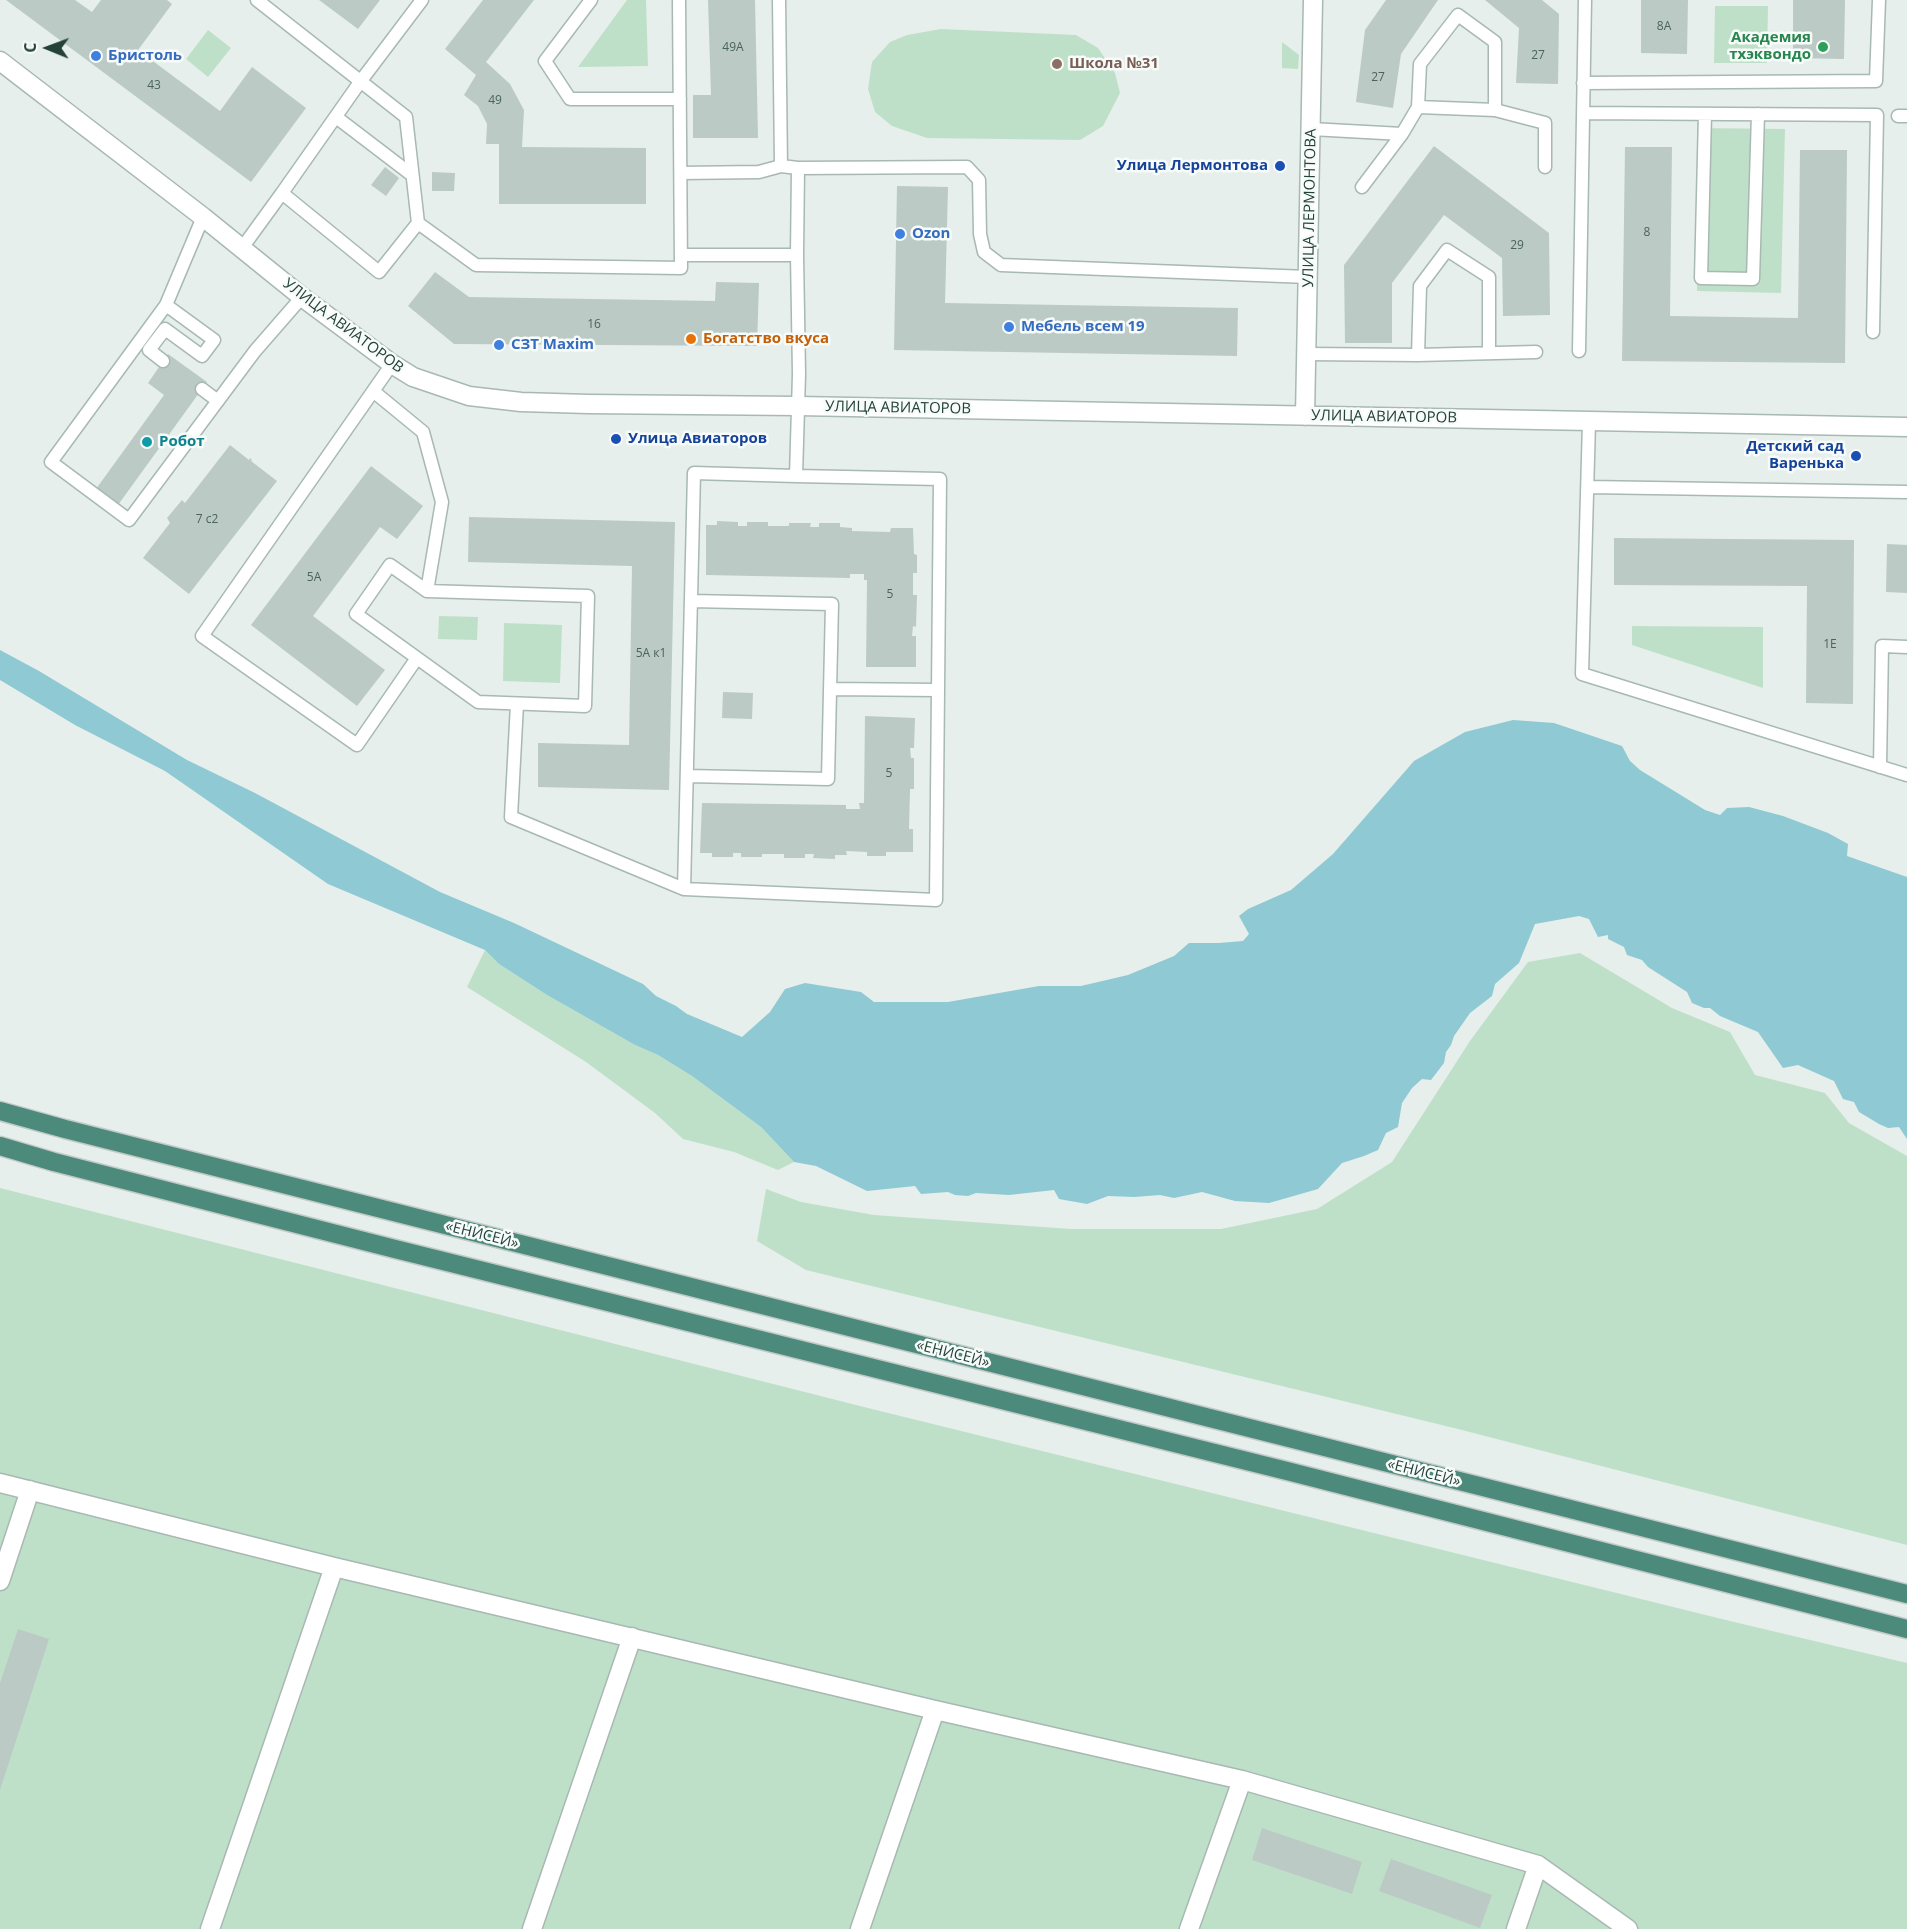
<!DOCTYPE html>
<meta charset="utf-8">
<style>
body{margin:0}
#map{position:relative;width:1907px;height:1929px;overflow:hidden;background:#e6efeb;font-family:"Open Sans",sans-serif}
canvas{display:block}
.north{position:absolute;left:18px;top:18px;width:60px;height:60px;-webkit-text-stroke:4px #f7fbf9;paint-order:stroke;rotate:271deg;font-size:16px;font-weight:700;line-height:24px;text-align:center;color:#24423a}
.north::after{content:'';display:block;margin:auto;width:21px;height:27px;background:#24423a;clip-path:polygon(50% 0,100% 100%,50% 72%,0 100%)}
</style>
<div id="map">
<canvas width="1907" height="1929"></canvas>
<div class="north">С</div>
</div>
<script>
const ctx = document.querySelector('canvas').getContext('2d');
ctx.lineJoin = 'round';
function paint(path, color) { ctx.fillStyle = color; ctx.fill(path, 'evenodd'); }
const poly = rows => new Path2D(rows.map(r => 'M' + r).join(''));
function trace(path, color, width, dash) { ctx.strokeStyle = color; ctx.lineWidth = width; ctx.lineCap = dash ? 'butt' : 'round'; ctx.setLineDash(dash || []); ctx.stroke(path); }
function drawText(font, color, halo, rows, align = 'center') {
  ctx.font = font + ' "Open Sans",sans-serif'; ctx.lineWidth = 5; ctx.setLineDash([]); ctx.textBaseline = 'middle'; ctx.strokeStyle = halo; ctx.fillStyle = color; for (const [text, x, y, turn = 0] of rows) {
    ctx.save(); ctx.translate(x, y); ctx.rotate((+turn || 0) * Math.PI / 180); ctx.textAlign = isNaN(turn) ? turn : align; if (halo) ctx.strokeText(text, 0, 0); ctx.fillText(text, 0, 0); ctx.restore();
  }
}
const green = poly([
 [627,0,646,0,648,66,578,67],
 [1715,6,1768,6,1767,63,1714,63],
 [941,29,1076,35,1098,48,1115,73,1120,93,1103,126,1080,140,927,138,892,126,875,112,868,89,872,62,890,42,907,35],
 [208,30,231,48,208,77,186,59],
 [1282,42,1299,55,1298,69,1282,68],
 [1697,128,1785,129,1781,293,1697,291],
 [439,616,478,617,477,640,438,639],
 [504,623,562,625,560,683,503,681],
 [1632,626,1763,627,1763,688,1632,645],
 [485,950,499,964,547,995,635,1045,658,1055,692,1076,761,1127,794,1162,778,1170,734,1152,683,1139,655,1113,586,1062,467,987],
 [1580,953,1672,1008,1730,1032,1755,1075,1825,1093,1849,1123,1907,1156,1907,1545,1458,1429,806,1270,757,1241,766,1189,801,1202,874,1215,1071,1229,1221,1229,1317,1209,1392,1162,1470,1041,1528,962],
 [0,1188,864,1407,1730,1621,1907,1663,1907,1929,0,1929]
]);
const water = poly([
 [0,650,39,671,187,760,255,793,440,892,514,923,643,984,656,996,676,1006,687,1014,742,1037,770,1012,785,989,805,983,861,992,874,1002,948,1002,1039,986,1081,986,1128,975,1174,956,1189,943,1219,943,1243,941,1249,934,1239,916,1248,909,1291,890,1333,854,1414,761,1465,732,1513,720,1554,723,1622,746,1630,761,1640,770,1705,810,1720,815,1727,808,1749,807,1783,816,1828,833,1848,844,1847,856,1907,877,1907,1139,1899,1127,1888,1128,1879,1124,1859,1112,1854,1102,1843,1099,1834,1081,1798,1065,1783,1068,1758,1032,1720,1016,1710,1008,1704,1008,1692,1003,1687,992,1648,967,1642,960,1627,955,1624,947,1608,939,1608,935,1598,937,1589,919,1579,916,1535,924,1519,963,1495,984,1492,996,1470,1013,1454,1036,1451,1045,1446,1052,1444,1063,1431,1080,1422,1079,1412,1088,1402,1103,1398,1127,1386,1133,1378,1150,1364,1156,1342,1163,1318,1189,1269,1203,1235,1201,1202,1192,1174,1198,1160,1195,1134,1197,1108,1196,1087,1204,1059,1199,1054,1190,1009,1195,976,1193,968,1196,955,1195,948,1192,921,1194,915,1186,867,1191,816,1166,794,1162,761,1127,692,1076,658,1055,635,1045,547,995,499,964,485,950,328,884,165,771,75,725,0,680]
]);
const building = poly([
 [6,0,75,0,92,12,101,0,167,0,172,4,138,50,220,111,252,67,306,108,251,182],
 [319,0,380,0,358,29],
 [483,0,534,0,486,62,510,84,524,110,522,147,646,148,646,204,499,204,499,144,486,144,487,124,478,106,464,95,476,75,445,49],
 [708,0,755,0,758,138,693,138,693,95,711,95],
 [1386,0,1438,0,1401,54,1393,108,1356,102,1365,30],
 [1485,0,1542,0,1559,14,1558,84,1516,83,1519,28],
 [1641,0,1688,0,1687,54,1641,53],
 [1793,0,1845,0,1844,59,1793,58],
 [1434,146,1549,233,1550,315,1503,316,1502,258,1444,215,1392,283,1392,343,1345,343,1344,265],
 [1625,147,1672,147,1670,316,1798,318,1800,150,1847,150,1845,363,1622,361],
 [385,167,399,178,386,196,371,185],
 [432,172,455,173,454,191,432,191],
 [897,186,948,187,945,303,1238,308,1237,356,894,350],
 [435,272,469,297,715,301,716,282,759,283,757,346,454,344,408,306],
 [168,354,207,382,118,505,96,489,164,395,148,383],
 [230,445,249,460,250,458,252,460,251,461,277,481,189,594,143,558,170,523,167,518,182,500,185,503],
 [371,466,423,506,397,539,380,527,313,616,385,670,357,706,251,625],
 [469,517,675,522,669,790,538,787,538,743,629,745,632,566,468,562],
 [717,521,738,522,738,526,747,526,747,522,768,522,768,526,789,526,789,523,811,523,810,527,819,527,819,523,840,523,840,527,852,528,852,531,890,532,891,528,913,528,914,554,917,555,917,573,913,573,913,595,917,595,916,627,913,626,912,636,916,636,916,667,866,667,867,580,864,580,864,574,850,574,850,578,706,575,706,525,717,525],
 [1614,538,1854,540,1853,704,1806,703,1807,586,1614,585],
 [1887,544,1907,545,1907,593,1886,592],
 [723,692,753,693,752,719,722,718],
 [865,716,915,718,914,748,910,748,911,758,914,758,914,789,910,789,910,791,909,829,913,829,913,852,886,852,886,856,867,856,867,852,846,851,847,855,835,855,835,859,813,858,814,854,805,854,805,858,784,858,784,854,762,854,762,857,741,857,741,853,733,853,733,857,712,857,712,853,700,853,702,803,846,805,846,809,860,809,859,803,864,803],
 [18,1629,49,1639,0,1790,0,1683],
 [1262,1828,1362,1862,1352,1894,1252,1860],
 [1391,1859,1492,1895,1480,1928,1379,1891]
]);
const service = poly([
 [591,0,545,61,570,99,680,99],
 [1583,83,1876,81,1879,0],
 [1418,107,1495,110],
 [1583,113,1877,115,1873,332],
 [1705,114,1701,278,1753,279,1758,114],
 [1898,116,1907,116],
 [336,117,412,175],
 [1311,129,1402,134,1418,107,1420,64,1458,15,1495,42,1495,110,1545,123,1545,167],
 [798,168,967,167,979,180,980,234,984,252,1001,265,1308,277],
 [681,173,759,172,781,166],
 [1362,187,1402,134],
 [282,193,360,82,422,0],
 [203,217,166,305,51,462,129,520,255,351,302,297],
 [418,223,476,265,681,268,679,0],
 [242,248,282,193,379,272,418,223,406,117,257,0],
 [681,255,797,255],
 [1579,351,1585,0],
 [1489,353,1489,277,1447,250,1420,286,1418,355,1536,352],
 [1307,354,1418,355],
 [163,361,149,350,165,329,202,356,214,340,166,305],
 [202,389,218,401],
 [373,391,423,432,442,502,427,591,390,565,356,614,417,658,357,745,202,636,392,364],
 [1589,422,1582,674,1907,775],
 [1588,487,1907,492],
 [417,658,478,702,585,706,588,596,427,591],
 [830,689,938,690],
 [517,704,511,817,684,889,936,900,940,479,796,476],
 [1880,767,1882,646,1907,647],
 [687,776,828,779,832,604,691,601],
 [684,889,694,473,796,476,799,374,797,255,798,168,781,166,779,0]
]);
const minor = poly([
 [0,61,203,217,302,297,392,364,413,377,469,396,521,402,588,404,798,406,1907,427],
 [1305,416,1313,0],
 [0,1483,334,1567,935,1710,1242,1780,1538,1865,1628,1929],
 [0,1581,30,1490],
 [210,1929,334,1567],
 [532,1929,632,1637],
 [860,1929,935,1710],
 [1189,1929,1242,1780],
 [1516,1929,1538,1865]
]);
const trunk = poly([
 [0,1111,65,1129,1907,1594],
 [0,1146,54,1162,395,1249,1287,1471,1907,1629]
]);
const markers = [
 [1823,47,6,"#2e9e5b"],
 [96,56,6,"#3f7fe0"],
 [1057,64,6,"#8d6e63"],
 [1280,166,6,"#1a4fb4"],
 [900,234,6,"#3f7fe0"],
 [1009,327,6,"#3f7fe0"],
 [691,339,6,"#e8710a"],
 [499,345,6,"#3f7fe0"],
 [616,439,6,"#1a4fb4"],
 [147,442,6,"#0f9aa8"],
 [1856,456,6,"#1a4fb4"]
];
const numberNames = [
 ["8А",1664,27],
 ["49А",733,48],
 ["27",1538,56],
 ["27",1378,78],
 ["43",154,86],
 ["49",495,101],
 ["8",1647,233],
 ["29",1517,246],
 ["16",594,325],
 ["7 с2",207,520],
 ["5А",314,578],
 ["5",890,595],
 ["1Е",1830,645],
 ["5А к1",651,654],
 ["5",889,774]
];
const leisureNames = [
 ["Академия",1811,38],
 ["тхэквондо",1811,55]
];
const shopNames = [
 ["Бристоль",108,56],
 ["Ozon",912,234],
 ["Мебель всем 19",1021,327],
 ["СЗТ Maxim",511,345]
];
const educationNames = [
 ["Школа №31",1069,64]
];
const transitNames = [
 ["Улица Лермонтова",1268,166],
 ["Улица Авиаторов",628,439,"left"],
 ["Детский сад",1844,447],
 ["Варенька",1844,464]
];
const streetNames = [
 ["УЛИЦА ЛЕРМОНТОВА",1310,208,-89],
 ["УЛИЦА АВИАТОРОВ",343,326,37],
 ["УЛИЦА АВИАТОРОВ",898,408,1],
 ["УЛИЦА АВИАТОРОВ",1384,417,1],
 ["«ЕНИСЕЙ»",482,1235,14],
 ["«ЕНИСЕЙ»",953,1354,14],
 ["«ЕНИСЕЙ»",1424,1473,14]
];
const foodNames = [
 ["Богатство вкуса",703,339]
];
const cultureNames = [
 ["Робот",159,442]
];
paint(green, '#bfe0c8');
paint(water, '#8ec9d4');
paint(building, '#bbcac4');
trace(service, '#a8b8b2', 15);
trace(minor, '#a8b8b2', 21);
trace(trunk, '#c2cac8', 21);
trace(service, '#fff', 12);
trace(minor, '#fff', 18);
trace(trunk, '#4c8a7c', 18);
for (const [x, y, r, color] of markers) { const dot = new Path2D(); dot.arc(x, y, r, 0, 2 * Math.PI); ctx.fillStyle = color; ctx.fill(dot); trace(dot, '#f7fbf9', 2); }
drawText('12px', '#4a645c', null, numberNames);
drawText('bold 15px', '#27864d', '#f7fbf9', leisureNames, 'right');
drawText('bold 15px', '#366cbe', '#f7fbf9', shopNames, 'left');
drawText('bold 15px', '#785e54', '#f7fbf9', educationNames, 'left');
drawText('bold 15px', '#164399', '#f7fbf9', transitNames, 'right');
drawText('15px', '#24423a', '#f7fbf9', streetNames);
drawText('bold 15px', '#c56008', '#f7fbf9', foodNames, 'left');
drawText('bold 15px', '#0d838f', '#f7fbf9', cultureNames, 'left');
</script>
